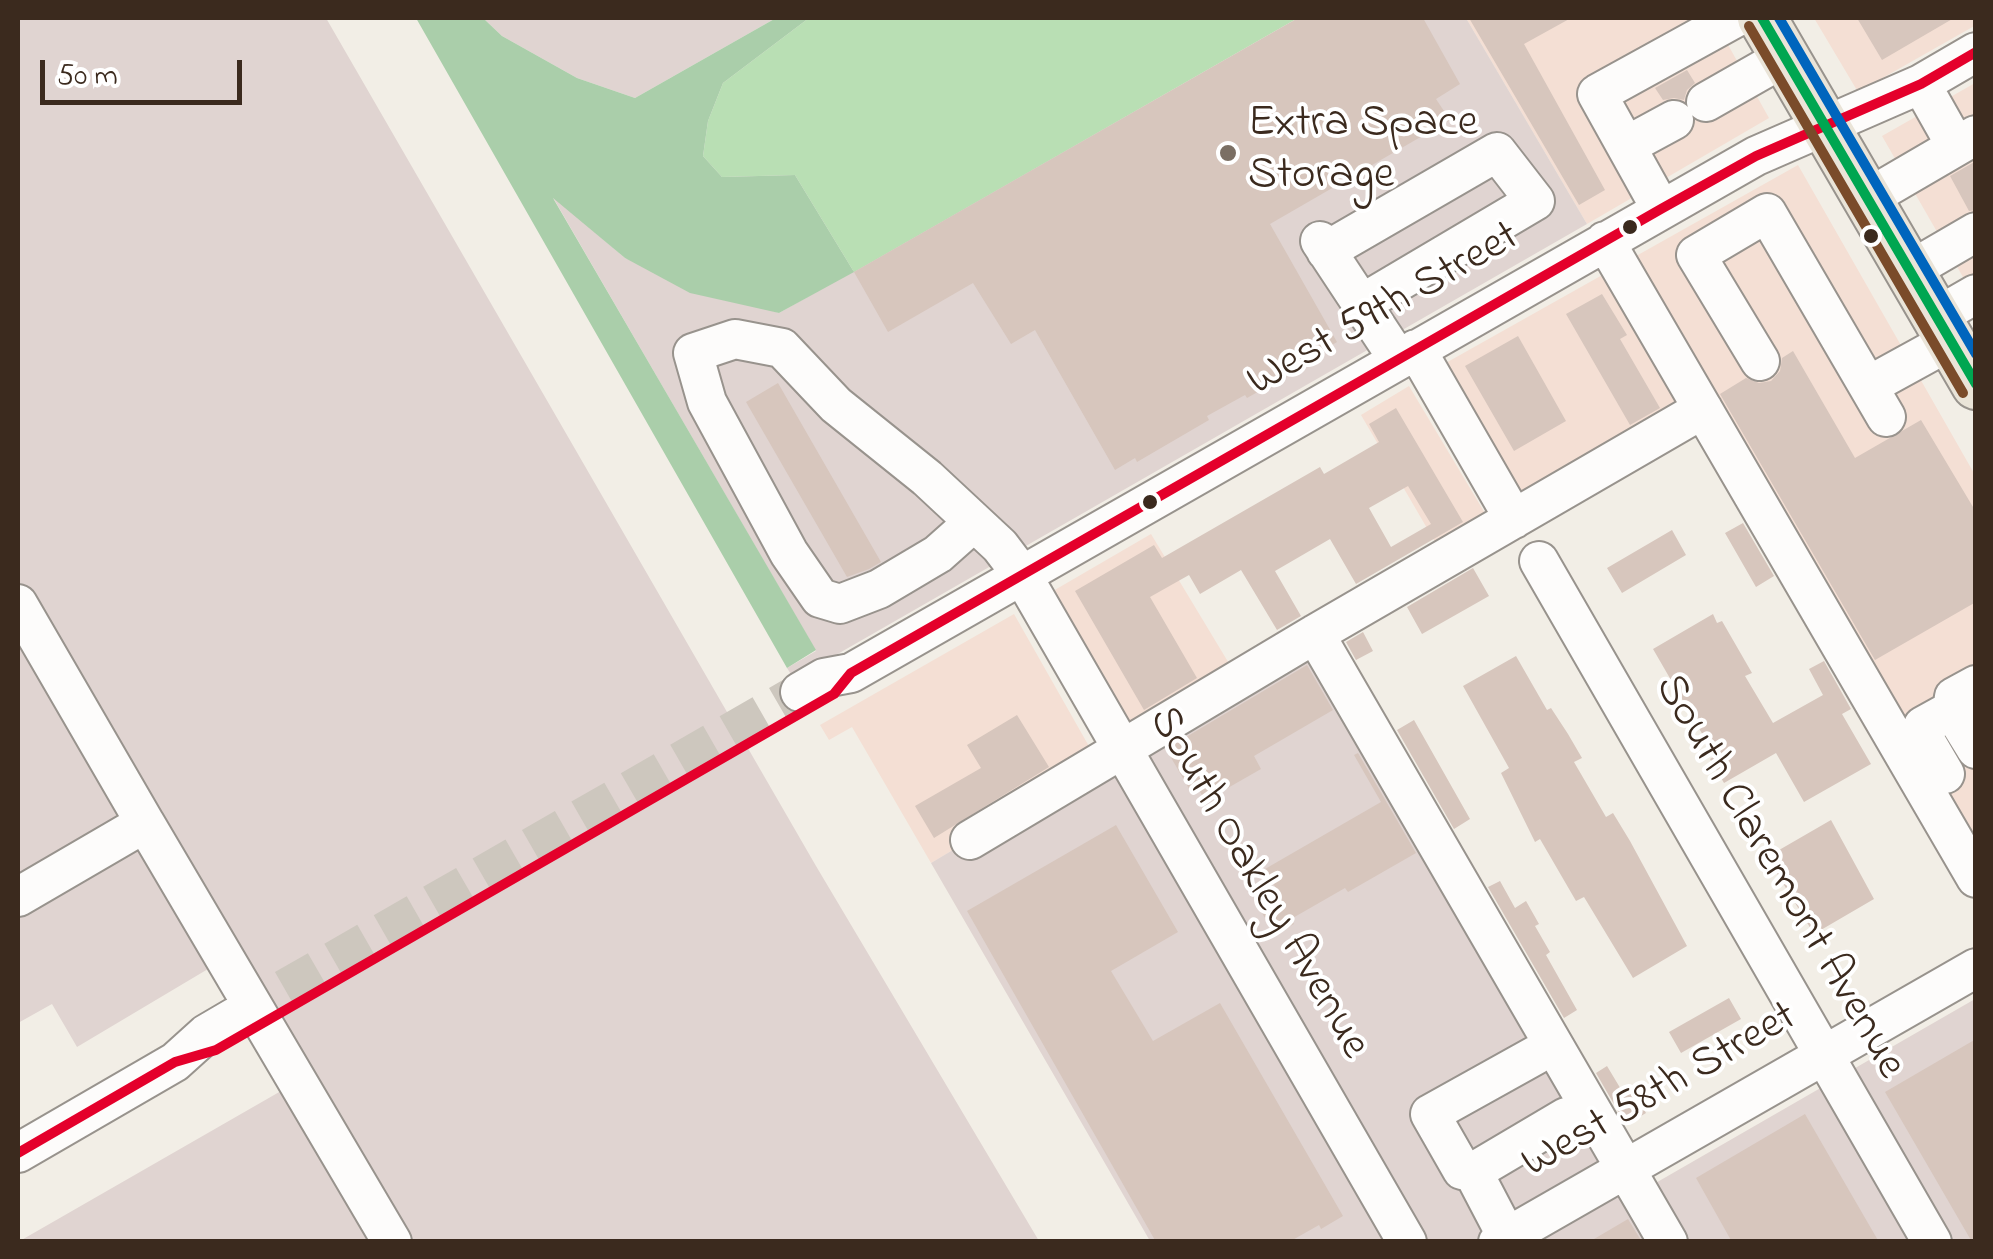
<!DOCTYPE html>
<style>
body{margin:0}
#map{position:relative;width:1993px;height:1259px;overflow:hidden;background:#f2eee6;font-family:"Indie Flower",sans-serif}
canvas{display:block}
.frame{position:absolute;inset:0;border:20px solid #3b2a1e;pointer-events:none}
.scale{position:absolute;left:40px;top:60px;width:202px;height:45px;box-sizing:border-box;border:5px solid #3b2a1e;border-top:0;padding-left:12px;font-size:30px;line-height:35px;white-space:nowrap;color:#3b2a1e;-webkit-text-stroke:8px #fff;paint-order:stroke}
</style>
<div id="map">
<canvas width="1993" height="1259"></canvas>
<div class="frame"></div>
<div class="scale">50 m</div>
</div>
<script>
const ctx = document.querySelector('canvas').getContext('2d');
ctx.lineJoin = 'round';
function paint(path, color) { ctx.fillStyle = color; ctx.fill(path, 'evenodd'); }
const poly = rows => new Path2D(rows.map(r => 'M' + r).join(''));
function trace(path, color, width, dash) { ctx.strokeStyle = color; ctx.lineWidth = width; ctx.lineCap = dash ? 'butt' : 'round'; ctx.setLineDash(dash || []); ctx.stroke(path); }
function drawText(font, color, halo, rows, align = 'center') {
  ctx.font = font + ' "Indie Flower",sans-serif'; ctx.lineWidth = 8; ctx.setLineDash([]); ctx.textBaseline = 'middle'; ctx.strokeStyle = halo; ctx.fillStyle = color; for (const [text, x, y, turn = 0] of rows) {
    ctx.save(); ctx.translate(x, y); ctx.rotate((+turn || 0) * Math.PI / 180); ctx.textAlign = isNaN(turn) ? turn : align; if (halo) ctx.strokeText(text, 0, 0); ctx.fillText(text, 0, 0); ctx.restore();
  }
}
const built = poly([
 [1466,18,1713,18,1769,118,1587,224],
 [1814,18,1975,18,1976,25,1858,92],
 [1975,83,1975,298,1882,136],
 [1798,165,1975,475,1975,878,1703,409,1528,511,1444,364],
 [1409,386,1495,530,1445,559,1361,415],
 [1151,534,1239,680,1139,739,1053,591],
 [1014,614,1099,764,931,863,852,727,829,740,820,725]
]);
const industrial = poly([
 [18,18,326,18,816,866,1039,1241,18,1242,281,1091,208,969,77,1047,52,1004,18,1023],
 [483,18,776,18,635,98,577,78,502,36],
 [1299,18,1466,18,1587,224,794,679,787,668,816,651,551,194,625,258,779,313],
 [1315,634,1640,1192,1975,999,1975,1241,1150,1241,931,863]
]);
const green = poly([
 [809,18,1298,18,854,272,795,175,722,177,703,156,708,121,723,83]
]);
const forest = poly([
 [416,18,483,18,502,36,577,78,635,98,776,18,809,18,723,83,708,121,703,156,722,177,795,175,854,272,779,313,690,293,625,258,553,198,816,650,787,668]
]);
const building = poly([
 [1298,18,1423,18,1460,84,1436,99,1450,120,1270,224,1337,342,1317,354,1319,357,1247,398,1245,395,1207,416,1209,420,1137,462,1135,458,1115,470,1035,330,1011,344,973,283,888,332,854,272],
 [1469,18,1571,18,1524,44,1605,190,1579,205],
 [1857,18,1954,18,1882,60],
 [1687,70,1695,83,1687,90,1684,100,1674,98,1663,100,1655,88],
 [1976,161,1976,210,1969,211,1950,176],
 [1602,294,1627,335,1620,339,1660,408,1630,425,1566,314],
 [1518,336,1566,421,1514,451,1465,366],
 [1793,351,1855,458,1921,420,1976,512,1976,602,1875,660,1720,394,1746,378,1759,383,1771,381,1780,371,1782,358],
 [778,383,881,562,869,569,847,577,746,402],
 [1396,408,1463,522,1356,584,1330,539,1275,571,1301,616,1277,630,1241,570,1200,594,1189,575,1150,597,1197,678,1144,710,1075,591,1154,545,1162,558,1320,467,1324,474,1379,442,1369,424],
 [1408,486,1431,524,1391,547,1369,508],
 [1743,523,1774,576,1756,587,1725,533],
 [1672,530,1686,555,1622,593,1607,568],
 [1473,568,1489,596,1422,634,1407,607],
 [1713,614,1717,623,1722,621,1752,673,1745,676,1773,723,1823,695,1809,669,1824,661,1851,709,1842,714,1871,764,1804,802,1776,753,1724,783,1710,759,1715,756,1653,649],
 [1363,632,1373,651,1356,660,1346,642],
 [1516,656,1547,710,1551,708,1568,734,1582,758,1574,762,1606,817,1613,813,1630,841,1687,946,1633,978,1584,897,1576,901,1540,839,1535,842,1501,773,1509,768,1463,686],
 [1307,665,1333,710,1254,756,1261,769,1226,789,1224,787,1204,799,1198,788,1191,792,1166,749],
 [1017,715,1049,767,934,838,915,806,981,768,967,745],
 [1414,720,1470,819,1454,829,1397,730],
 [1358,753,1416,853,1348,892,1345,888,1291,919,1294,924,1275,934,1257,905,1278,892,1265,869,1381,802,1354,755],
 [1831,820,1874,899,1814,934,1767,857],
 [1116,825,1178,932,1111,971,1153,1041,1220,1003,1343,1216,1321,1229,1319,1225,1289,1242,1156,1242,967,911],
 [1500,881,1515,908,1526,901,1539,924,1535,926,1550,952,1546,955,1577,1010,1564,1018,1488,887],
 [1729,998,1741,1019,1681,1053,1669,1032],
 [1976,1039,1976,1242,1972,1242,1885,1092],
 [1607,1066,1622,1091,1630,1086,1646,1113,1626,1125,1596,1073],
 [1805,1114,1850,1192,1879,1242,1732,1242,1696,1178],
 [1628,1219,1642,1242,1589,1242]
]);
const minorTunnel = poly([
 [235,1017,800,692]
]);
const minor = poly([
 [1921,84,1956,146],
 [1706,102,1785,57],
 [1626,146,1674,120],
 [1868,198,1976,135],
 [1661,209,1597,94,1735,18],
 [1320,241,1398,359],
 [1605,241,1976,878],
 [1326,251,1497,152,1535,201,1361,304],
 [1909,271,1976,232],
 [1936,317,1976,294],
 [1416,349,1514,519],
 [1760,361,1696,255,1767,213,1886,417],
 [1868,386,1950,341],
 [974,522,938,554,879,589,840,604,820,598,789,553,707,402,693,353,735,339,782,348,836,405,927,478,1000,546,1022,575,1407,1242],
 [1539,561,1932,1242],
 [18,604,145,823,18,897],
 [1315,634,1668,1242],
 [1976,685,1954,697,1952,710,1976,749],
 [800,692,824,678,851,673,1756,156,1921,84,1976,52],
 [1945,774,1921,733,1923,726,1952,710],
 [145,823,392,1242],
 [970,840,1315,634,1703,409],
 [18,1153,175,1062,206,1034,235,1017],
 [1473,1172,1566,1117],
 [1507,1237,1473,1172,1462,1170,1430,1114,1536,1055],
 [1498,1242,1976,968]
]);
const major = poly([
 [1762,18,1976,385]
]);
const bus1 = poly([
 [18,1153,175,1062,216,1050,834,694,851,673,1661,209,1756,156,1921,84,1976,52]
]);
const bus2 = poly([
 [1762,18,1976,384]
]);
const bus3 = poly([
 [1749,26,1963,393]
]);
const bus4 = poly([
 [1779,18,1976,354]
]);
const markers = [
 [1228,153,10,"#7b6f64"],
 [1630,227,9,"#3b2a1e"],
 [1871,236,9,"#3b2a1e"],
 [1150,502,9,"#3b2a1e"]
];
const poiNames = [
 ["Extra Space",1248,127],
 ["Storage",1248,179]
];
const streetNames = [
 ["West 59th Street",1385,312,-30],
 ["South Claremont Avenue",1777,878,60],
 ["South Oakley Avenue",1256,884,60],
 ["West 58th Street",1661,1093,-30]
];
paint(built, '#f4dfd4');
paint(industrial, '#e0d4d1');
paint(green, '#b9dfb4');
paint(forest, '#aaceaa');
paint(building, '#d7c6bd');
trace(minorTunnel, '#cdc7be', 38, [38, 19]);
trace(minor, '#98938d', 42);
trace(major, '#98938d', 52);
trace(minor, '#fdfcfb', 38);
trace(major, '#eae4d8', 48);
trace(bus1, '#e4002b', 10);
trace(bus2, '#00a651', 10);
trace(bus3, '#7a4b2a', 10);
trace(bus4, '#0065bd', 10);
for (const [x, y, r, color] of markers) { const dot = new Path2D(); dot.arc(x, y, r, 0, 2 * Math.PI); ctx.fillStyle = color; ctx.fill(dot); trace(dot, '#fff', 4); }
drawText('45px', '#3b2a1e', '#fff', poiNames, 'left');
drawText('45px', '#3b2a1e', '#fff', streetNames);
</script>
